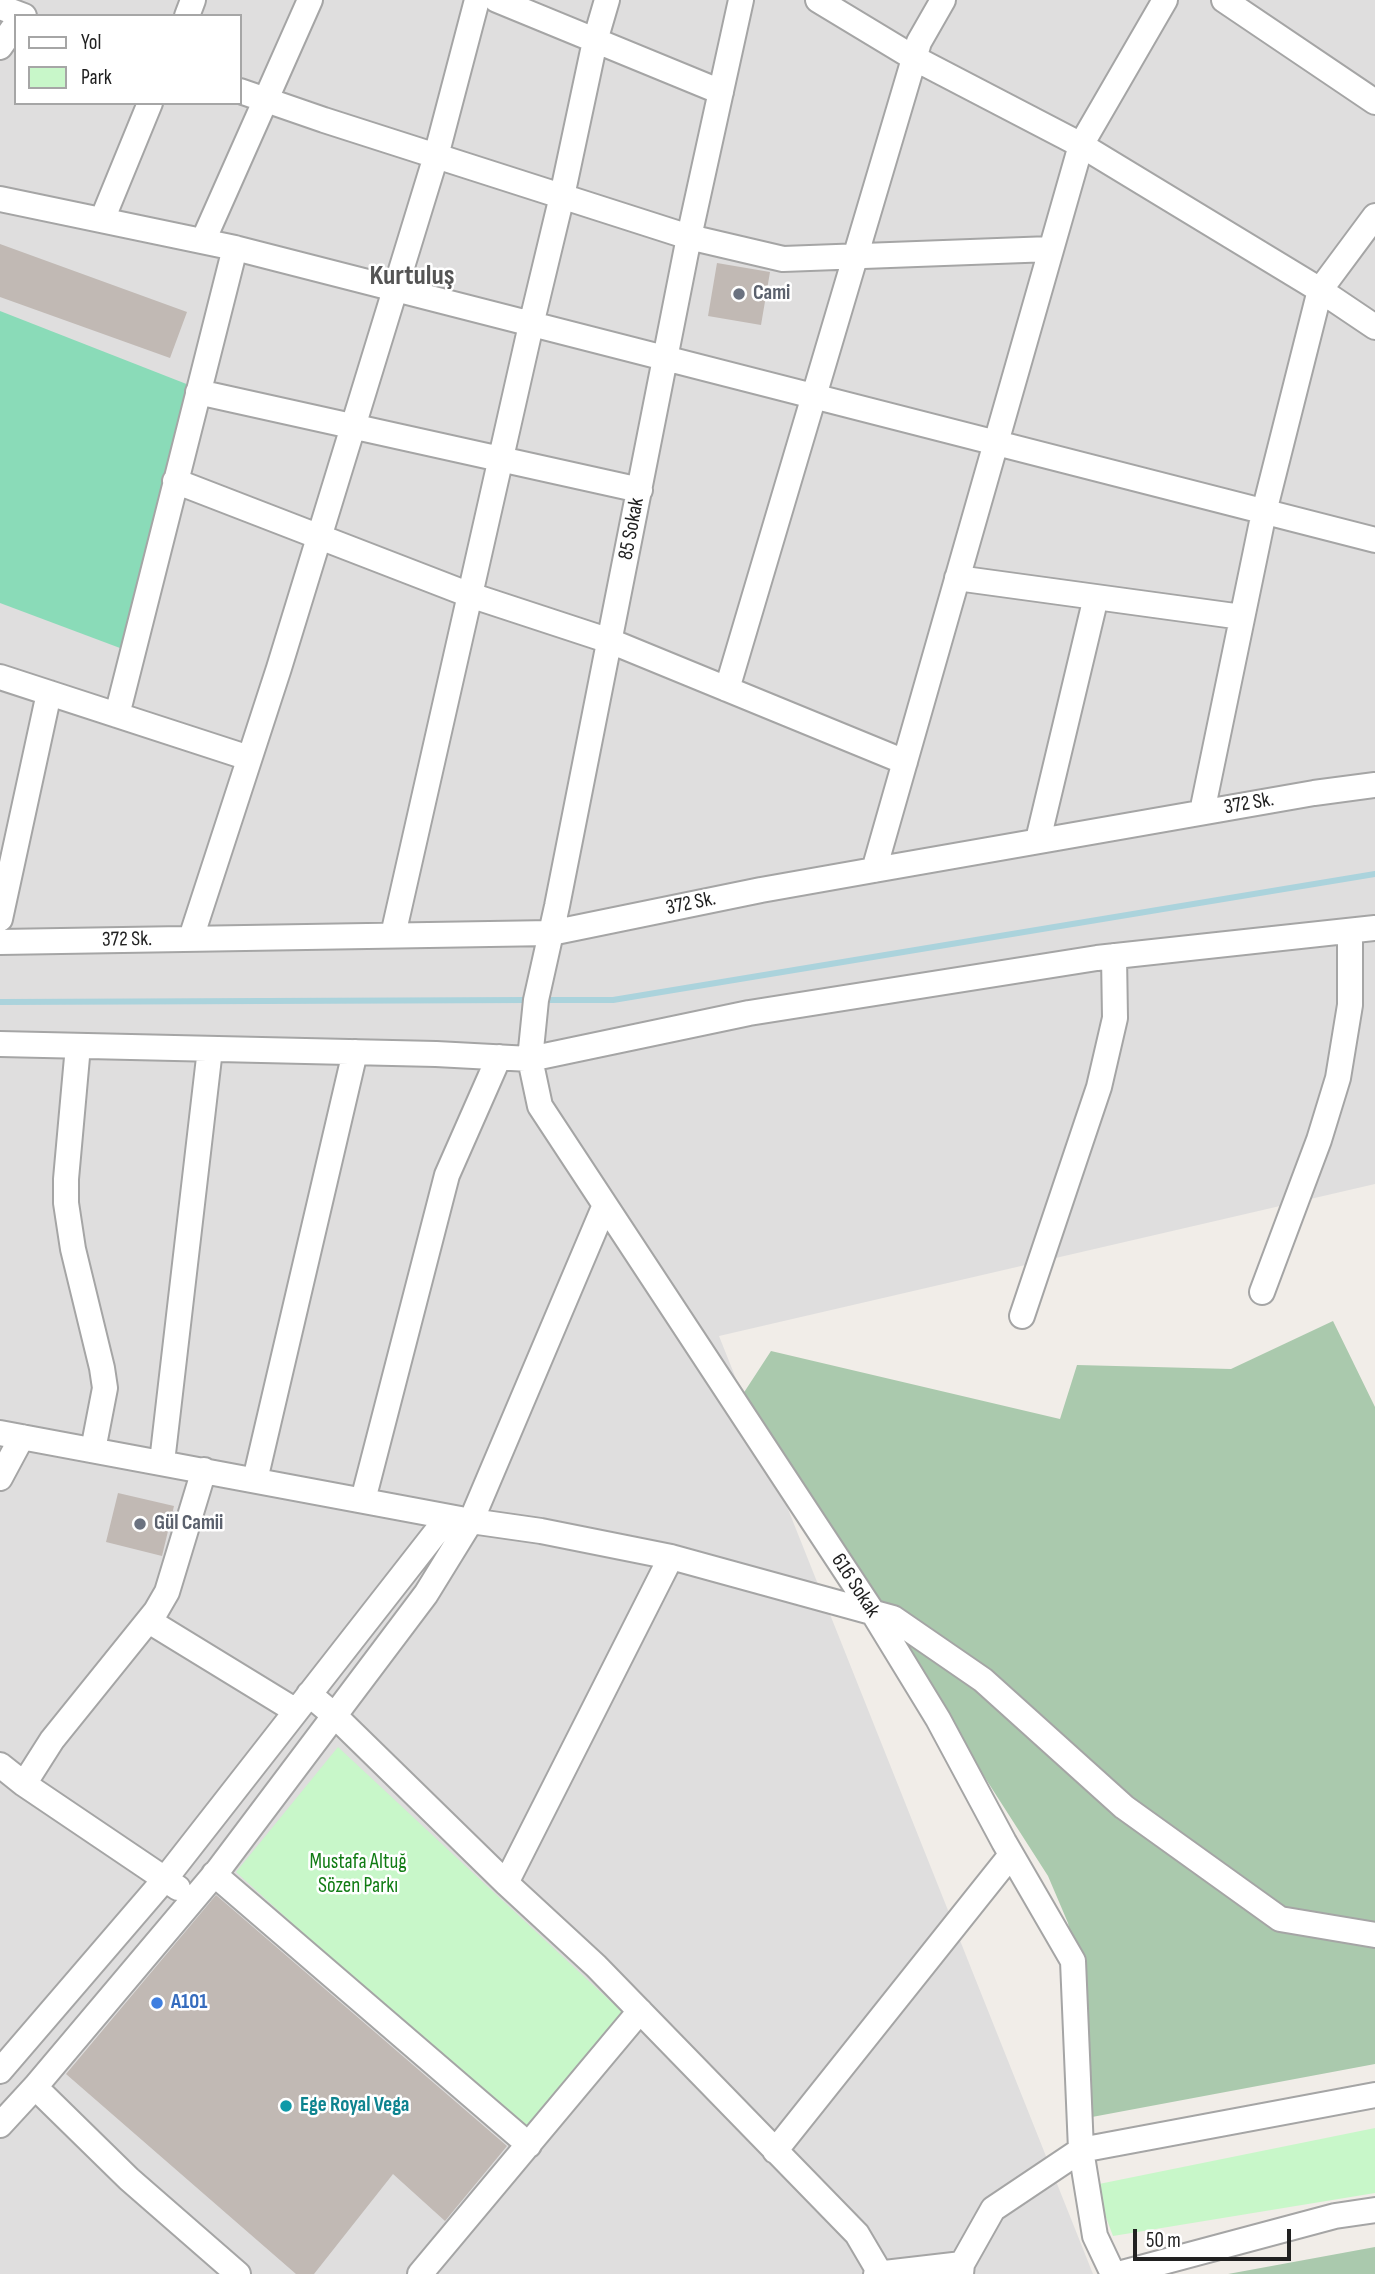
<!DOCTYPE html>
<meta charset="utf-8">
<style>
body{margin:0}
#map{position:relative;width:1375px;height:2274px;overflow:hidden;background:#f1ede8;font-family:"Sofia Sans Condensed",sans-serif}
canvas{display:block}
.legend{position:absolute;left:14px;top:14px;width:228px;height:91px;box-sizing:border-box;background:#fff;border:2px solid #a6a6a6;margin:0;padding:9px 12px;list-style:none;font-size:21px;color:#212121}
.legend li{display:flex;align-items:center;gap:14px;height:35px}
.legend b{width:35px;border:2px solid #a6a6a6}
.scale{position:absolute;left:1133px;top:2229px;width:158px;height:32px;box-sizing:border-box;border:4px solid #212121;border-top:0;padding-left:9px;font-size:21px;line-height:24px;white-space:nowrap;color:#212121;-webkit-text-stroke:5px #fff;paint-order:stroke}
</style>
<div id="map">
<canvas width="1375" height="2274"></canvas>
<ul class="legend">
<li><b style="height:9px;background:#fff"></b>Yol</li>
<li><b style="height:19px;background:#c8f7c9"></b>Park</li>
</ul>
<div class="scale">50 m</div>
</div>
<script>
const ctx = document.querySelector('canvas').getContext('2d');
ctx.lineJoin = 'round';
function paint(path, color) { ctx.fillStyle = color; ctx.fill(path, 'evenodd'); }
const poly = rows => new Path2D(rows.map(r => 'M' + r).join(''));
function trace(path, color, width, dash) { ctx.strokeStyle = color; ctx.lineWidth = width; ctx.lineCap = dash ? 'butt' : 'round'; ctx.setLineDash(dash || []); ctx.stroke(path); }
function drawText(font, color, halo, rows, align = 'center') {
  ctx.font = font + ' "Sofia Sans Condensed",sans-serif'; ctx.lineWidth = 5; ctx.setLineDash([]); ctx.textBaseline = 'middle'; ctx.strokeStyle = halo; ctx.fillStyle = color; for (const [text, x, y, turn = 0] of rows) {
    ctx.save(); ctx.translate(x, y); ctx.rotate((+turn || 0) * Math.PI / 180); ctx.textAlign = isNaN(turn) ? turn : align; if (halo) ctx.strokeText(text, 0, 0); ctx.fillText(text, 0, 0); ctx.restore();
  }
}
const residential = poly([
 [0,0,1375,0,1375,1184,719,1336,1093,2274,0,2274],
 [16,16,240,16,240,103,16,103]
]);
const cemetery = poly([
 [1333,1321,1375,1407,1375,2064,1092,2117,1082,1981,1068,1923,1048,1876,741,1397,771,1351,1060,1419,1077,1365,1231,1369],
 [1375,2247,1375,2274,1228,2274]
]);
const park = poly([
 [338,1747,622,2012,523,2133,236,1872],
 [1375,2128,1375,2193,1113,2236,1094,2185]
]);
const pitch = poly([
 [0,311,189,385,128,651,0,603]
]);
const stream = poly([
 [540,1000,613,1000,1375,874],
 [0,1002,529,1000]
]);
const building = poly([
 [0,244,187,312,170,358,0,297],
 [717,263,770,272,761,325,708,316],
 [118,1493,174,1506,162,1556,106,1542],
 [216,1895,507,2146,445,2221,393,2174,314,2274,296,2274,66,2074]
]);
const minor = poly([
 [497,0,721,92],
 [741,0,689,237,557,906,536,1000,530,1059,540,1106,872,1611,938,1719,1004,1842,1073,1961,1081,2150,1095,2236,1113,2274],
 [818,0,914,58,1081,145,1320,290,1375,327],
 [1224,0,1375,102],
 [0,7,24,16],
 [187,16,193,0],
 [0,47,16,24],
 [240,91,324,120,689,237,783,259,1051,249],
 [0,199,235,248,1375,540],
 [102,220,150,103],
 [203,241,310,0],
 [198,392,640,490],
 [175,481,470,595,610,641,905,762],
 [957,578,1242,617],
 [0,677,249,758],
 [727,689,919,42,943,0],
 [117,715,235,248],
 [1202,812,1264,512,1320,290,1375,216],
 [1038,840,1096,597],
 [874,870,1081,145,1165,0],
 [0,919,49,693],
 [393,935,531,325,562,196,595,41,607,0],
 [191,938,279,668,436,156,477,0],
 [0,942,551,933,761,890,874,870,1314,793,1375,785],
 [0,1044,436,1054,530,1059,749,1013,1097,958,1375,928],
 [78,1046,66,1179,66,1203,73,1249,102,1368,105,1388,93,1450],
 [1262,1292,1319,1140,1338,1078,1350,1005,1350,931],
 [1022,1316,1099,1087,1115,1018,1114,956],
 [0,1433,471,1521,541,1531,671,1557,893,1618,983,1680,1124,1807,1280,1919,1375,1935],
 [162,1462,210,1049],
 [0,1478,22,1437],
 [255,1480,355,1052],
 [363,1500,447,1175,499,1057],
 [149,1621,296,1711],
 [309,1694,334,1715,506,1883,596,1966,857,2234,880,2273],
 [0,1765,24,1784,178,1888],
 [24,1784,52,1740,156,1611,167,1592,204,1470],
 [214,1874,529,2145],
 [506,1883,671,1557],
 [0,2071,165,1879,448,1517],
 [35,2087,129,2179,238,2274],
 [0,2125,35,2087,219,1869,426,1594,471,1521,605,1205],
 [775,2151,1011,1855],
 [420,2274,640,2011],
 [876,2274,962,2264],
 [961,2274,962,2264,993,2209,1081,2150,1375,2095],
 [1118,2274,1335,2216,1375,2210]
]);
const markers = [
 [739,294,7,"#6b7280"],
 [140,1524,7,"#6b7280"],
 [157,2003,7,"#3f7fe0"],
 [286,2106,7,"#0f9aa8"]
];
const worshipNames = [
 ["Cami",753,294],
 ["Gül Camii",154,1524]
];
const streetNames = [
 ["85 Sokak",632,529,-79],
 ["372 Sk.",1249,804,-10],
 ["372 Sk.",691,904,-12],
 ["372 Sk.",127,940,-1],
 ["616 Sokak",855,1586,57]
];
const parkNames = [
 ["Mustafa Altuğ",358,1863],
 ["Sözen Parkı",358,1887]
];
const shopNames = [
 ["A101",171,2003]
];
const cultureNames = [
 ["Ege Royal Vega",300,2106]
];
const districtNames = [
 ["Kurtuluş",412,277]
];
paint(residential, '#dfdede');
paint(cemetery, '#aac9ad');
paint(park, '#c8f7c9');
paint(pitch, '#8adbb8');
trace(stream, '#abd3dc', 6);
paint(building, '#c1b9b4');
trace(minor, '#a5a5a5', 28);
trace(minor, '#fff', 24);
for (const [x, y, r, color] of markers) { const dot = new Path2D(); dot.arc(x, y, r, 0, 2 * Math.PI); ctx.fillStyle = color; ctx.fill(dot); trace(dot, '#fff', 2.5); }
drawText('bold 21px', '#5b616d', '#fff', worshipNames, 'left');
drawText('21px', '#212121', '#fff', streetNames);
drawText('21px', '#117c14', '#fff', parkNames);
drawText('bold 21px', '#366cbe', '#fff', shopNames, 'left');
drawText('bold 21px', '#0d838f', '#fff', cultureNames, 'left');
drawText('bold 28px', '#545454', '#fff', districtNames);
</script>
